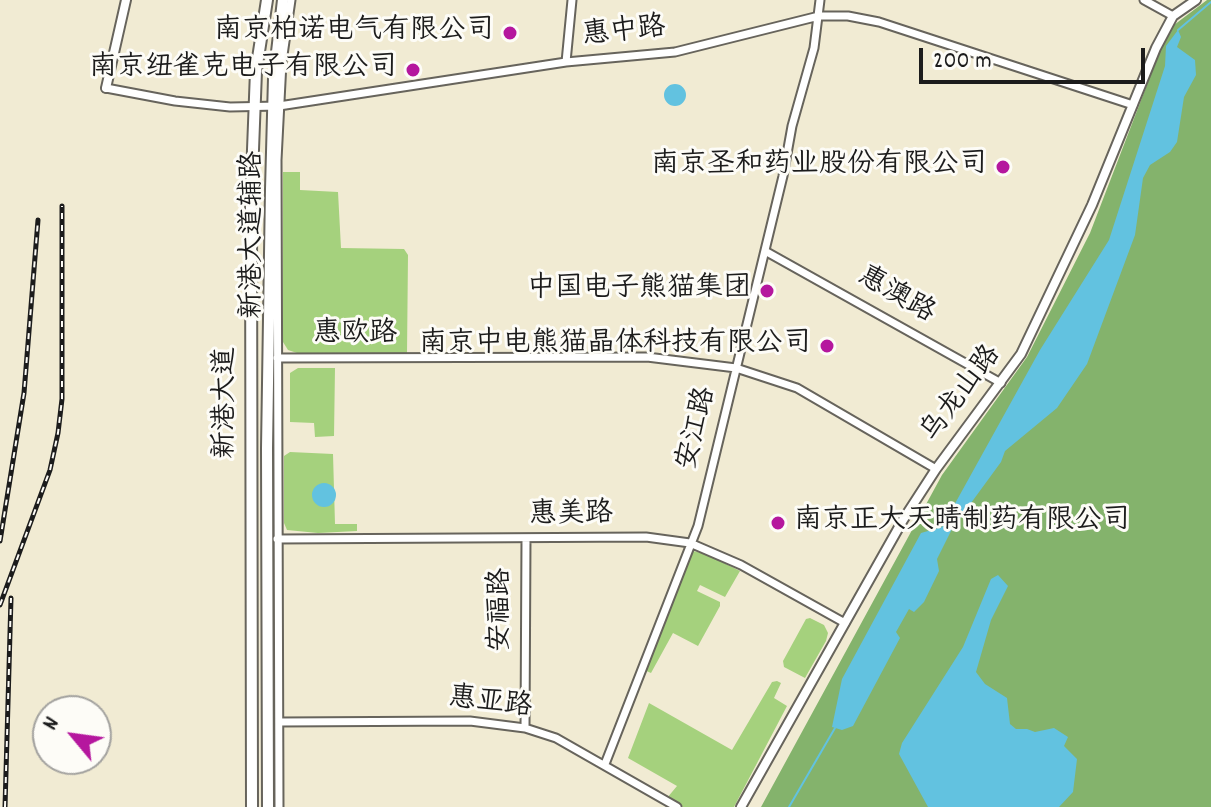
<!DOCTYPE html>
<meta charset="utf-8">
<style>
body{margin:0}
#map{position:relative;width:1211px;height:807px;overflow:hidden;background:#f1ebd3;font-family:Dekko,sans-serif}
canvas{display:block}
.north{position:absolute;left:32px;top:695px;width:80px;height:80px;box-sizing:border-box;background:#fdfcf7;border:2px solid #a3a29f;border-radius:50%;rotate:299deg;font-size:22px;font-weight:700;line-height:32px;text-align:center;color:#1c1c1c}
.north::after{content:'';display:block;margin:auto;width:28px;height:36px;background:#b5179e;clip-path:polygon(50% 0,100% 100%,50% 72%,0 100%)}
.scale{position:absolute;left:919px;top:48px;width:226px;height:36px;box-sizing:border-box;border:4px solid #1c1c1c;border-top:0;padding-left:10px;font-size:24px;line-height:28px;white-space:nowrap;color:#1c1c1c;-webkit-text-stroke:6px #fdfcf7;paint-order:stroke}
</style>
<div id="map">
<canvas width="1211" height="807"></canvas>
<div class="north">N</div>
<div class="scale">200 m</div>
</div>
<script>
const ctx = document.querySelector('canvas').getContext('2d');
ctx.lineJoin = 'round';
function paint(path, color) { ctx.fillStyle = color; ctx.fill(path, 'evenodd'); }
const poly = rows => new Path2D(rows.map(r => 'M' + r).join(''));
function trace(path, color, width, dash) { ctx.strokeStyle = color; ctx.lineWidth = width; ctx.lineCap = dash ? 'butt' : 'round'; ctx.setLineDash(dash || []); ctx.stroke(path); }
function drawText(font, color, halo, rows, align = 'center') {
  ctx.font = font + ' Dekko,"LXGW WenKai TC",sans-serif'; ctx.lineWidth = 6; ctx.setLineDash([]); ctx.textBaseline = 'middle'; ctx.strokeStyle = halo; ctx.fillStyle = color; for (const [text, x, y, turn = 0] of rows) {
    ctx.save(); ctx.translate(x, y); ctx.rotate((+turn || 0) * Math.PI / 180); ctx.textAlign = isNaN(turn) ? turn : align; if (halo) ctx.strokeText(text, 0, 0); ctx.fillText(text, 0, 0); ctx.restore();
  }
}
const green = poly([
 [283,172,300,172,300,190,338,192,341,248,404,249,408,255,407,353,300,354,288,350,283,342],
 [298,368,335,368,334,436,315,437,314,423,290,422,290,373],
 [290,452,333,454,335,524,357,524,357,531,318,533,287,530,284,523,284,456],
 [693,551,706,554,740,571,725,597,700,585,697,591,720,602,720,606,698,646,673,633,651,673,644,670,688,556],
 [810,618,824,625,828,633,826,641,805,678,784,667,783,661,806,619],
 [777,681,781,683,774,698,787,706,734,807,683,807,667,798,677,786,628,758,649,703,732,750,772,682]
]);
const forest = poly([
 [1207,0,1211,0,1211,807,761,807,942,475,1027,357,1090,233,1160,51,1174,25]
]);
const water = poly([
 [1178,30,1181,37,1177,47,1195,60,1196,75,1184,97,1177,142,1170,152,1150,165,1143,178,1135,235,1087,364,1057,408,1005,451,1001,462,952,529,937,559,939,571,924,602,914,612,909,609,896,632,900,638,853,726,842,730,832,727,842,679,921,533,942,527,1040,350,1109,240,1165,66,1166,46],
 '664 95a11 11 0 1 1 22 0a11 11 0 1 1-22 0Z',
 '312 495a12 12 0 1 1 24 0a12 12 0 1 1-24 0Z',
 [998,575,1008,586,991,620,976,672,985,684,1007,698,1010,724,1016,729,1027,729,1035,732,1054,728,1068,737,1064,746,1077,759,1073,792,1059,807,928,807,899,754,902,743,963,647,991,579]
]);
const stream = poly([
 [1178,30,1211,2],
 [789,807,835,728]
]);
const minor = poly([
 [1144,0,1173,16],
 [566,62,572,0],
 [106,88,175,101,230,107,279,106,566,62,675,52,819,16,848,16,879,22,1133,105],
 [765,251,1001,383],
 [277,358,647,357,736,368,797,388,936,469],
 [277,539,646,537,690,543,741,565,845,623],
 [279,722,470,721,525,728,556,738,677,807],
 [525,728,526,539],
 [605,764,698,526,783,176,792,126,814,48,820,0],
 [279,807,277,160,282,62,291,0]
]);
const tertiary = poly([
 [106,88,126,0],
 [741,807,903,520,936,469,1021,354,1092,205,1156,48,1173,16,1196,0]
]);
const primary = poly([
 [252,807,251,202,256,71,267,0],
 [268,807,267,448,271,189,274,78,283,0]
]);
const rail = poly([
 [0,541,24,393,38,220],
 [0,605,50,470,58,433,62,399,62,206],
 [5,807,11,598]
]);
const markers = [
 [510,33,8,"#b5179e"],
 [413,70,8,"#b5179e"],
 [1003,167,8,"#b5179e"],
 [767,291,8,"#b5179e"],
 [827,346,8,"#b5179e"],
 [778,523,8,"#b5179e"]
];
const poiNames = [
 ["南京柏诺电气有限公司",494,33],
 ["南京纽雀克电子有限公司",397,70],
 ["南京圣和药业股份有限公司",987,167],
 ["中国电子熊猫集团",751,291],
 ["南京中电熊猫晶体科技有限公司",811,346],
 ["南京正大天晴制药有限公司",794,523,"left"]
];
const streetNames = [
 ["惠中路",624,34,-6],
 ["新港大道辅路",255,235,-90],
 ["惠澳路",895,297,30],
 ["惠欧路",355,336],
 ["乌龙山路",963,395,-53],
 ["新港大道",228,403,-90],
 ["安江路",699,429,-76],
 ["惠美路",571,517,-1],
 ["安福路",503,610,-90],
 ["惠亚路",490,705,7]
];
paint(green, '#a5d17d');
paint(forest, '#84b36c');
paint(water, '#62c2e0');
trace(stream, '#62c2e0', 2);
trace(minor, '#67645c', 11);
trace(tertiary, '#67645c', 12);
trace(primary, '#67645c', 14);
trace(minor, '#fff', 7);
trace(tertiary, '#fff', 8);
trace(primary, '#fff', 10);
trace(rail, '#1c1c1c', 5);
trace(rail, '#fdfcf7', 2, [6]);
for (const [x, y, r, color] of markers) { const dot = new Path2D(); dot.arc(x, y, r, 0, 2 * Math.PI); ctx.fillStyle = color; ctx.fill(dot); trace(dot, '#fdfcf7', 3); }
drawText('28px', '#1c1c1c', '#fdfcf7', poiNames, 'right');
drawText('28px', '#1c1c1c', '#fdfcf7', streetNames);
</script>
